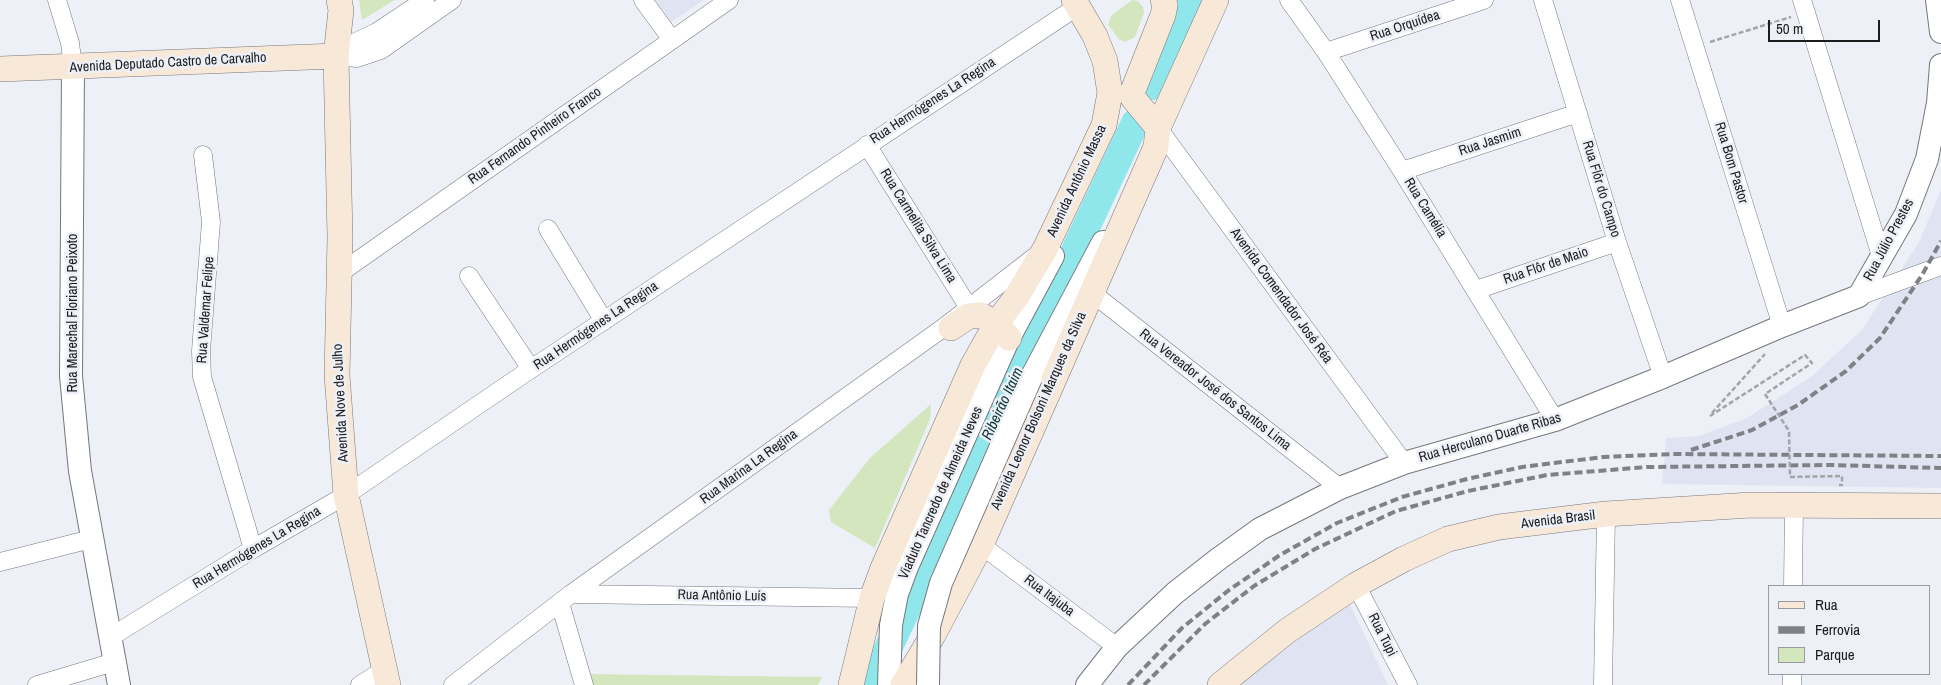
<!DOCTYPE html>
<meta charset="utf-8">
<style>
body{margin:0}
#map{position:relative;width:1941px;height:685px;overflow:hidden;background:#eef0f7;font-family:"Archivo Narrow",sans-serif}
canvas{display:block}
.legend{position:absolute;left:1768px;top:585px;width:162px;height:90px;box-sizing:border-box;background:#eef0f7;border:1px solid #9a9ba0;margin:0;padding:6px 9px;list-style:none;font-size:15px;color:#1b1c1e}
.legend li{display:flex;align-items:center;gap:10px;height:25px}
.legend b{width:25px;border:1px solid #9a9ba0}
.scale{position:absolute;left:1768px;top:20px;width:112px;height:22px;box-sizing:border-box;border:2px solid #1b1c1e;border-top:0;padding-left:6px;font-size:15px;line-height:18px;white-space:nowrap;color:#1b1c1e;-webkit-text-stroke:4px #eef0f7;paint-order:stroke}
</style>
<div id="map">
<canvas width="1941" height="685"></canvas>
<ul class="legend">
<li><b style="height:6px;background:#f8e8d8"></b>Rua</li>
<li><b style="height:6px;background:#808186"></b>Ferrovia</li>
<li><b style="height:14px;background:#d3e6bd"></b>Parque</li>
</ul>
<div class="scale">50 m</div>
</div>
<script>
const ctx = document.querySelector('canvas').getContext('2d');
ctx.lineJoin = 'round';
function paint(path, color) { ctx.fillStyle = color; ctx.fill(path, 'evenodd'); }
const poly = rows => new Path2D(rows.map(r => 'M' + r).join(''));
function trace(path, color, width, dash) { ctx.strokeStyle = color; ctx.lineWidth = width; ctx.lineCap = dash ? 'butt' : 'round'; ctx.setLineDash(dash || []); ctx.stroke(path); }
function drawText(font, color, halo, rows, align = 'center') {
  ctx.font = font + ' "Archivo Narrow",sans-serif'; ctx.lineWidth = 5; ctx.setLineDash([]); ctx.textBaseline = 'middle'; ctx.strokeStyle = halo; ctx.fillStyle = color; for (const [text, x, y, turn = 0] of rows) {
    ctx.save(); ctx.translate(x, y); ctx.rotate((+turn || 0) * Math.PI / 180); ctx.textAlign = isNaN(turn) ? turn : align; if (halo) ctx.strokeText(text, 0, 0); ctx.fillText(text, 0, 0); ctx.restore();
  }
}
const built = poly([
 [656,0,704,0,671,22],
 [1941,190,1941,488,1662,484,1666,438,1699,436,1747,418,1812,376,1862,330,1919,242],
 [1348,600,1388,685,1234,685]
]);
const green = poly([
 [359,0,395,0,362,20],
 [1132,0,1138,1,1143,7,1144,13,1135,37,1125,42,1119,39,1108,25,1111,16],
 [931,404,930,419,875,548,831,522,829,510,870,458],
 [581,674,822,677,818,685,584,685]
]);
const river = poly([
 [1153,86,1190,0],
 [871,685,1135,123]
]);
const path = poly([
 [1710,42,1791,17],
 [1712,413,1765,354],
 [1710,416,1805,355,1812,363,1765,394],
 [1790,477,1842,476,1842,485,1839,485]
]);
const minor = poly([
 [57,0,70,43,73,67],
 [643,0,672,40],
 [1289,0,1326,52,1402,171,1555,420],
 [1543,0,1617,242,1663,377],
 [1680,0,1782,326],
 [1802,0,1882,259],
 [1326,52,1484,0],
 [336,56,357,58,381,50,452,0],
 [336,56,356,42,377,32,425,0],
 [1158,128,1404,463],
 [867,145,969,308],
 [203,155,211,222,201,351,202,377,253,549],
 [1402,171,1578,113],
 [548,229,604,321],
 [340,273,729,0],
 [469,276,531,369],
 [1476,290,1617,242],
 [1091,292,1340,488],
 [1859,296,1941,266],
 [981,545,1117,647],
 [0,562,91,539],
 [1356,585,1408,685],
 [1793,586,1794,504],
 [571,594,872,598],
 [560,603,584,685],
 [109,638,253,549,346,495,531,369,1078,6],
 [37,685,114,662],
 [360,685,384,670],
 [453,685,571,594,943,328,1037,255],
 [1603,685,1606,514],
 [1792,685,1792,674]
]);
const tertiary = poly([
 [1937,0,1941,32],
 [73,67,71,376,80,471,119,685],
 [1031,378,1103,242],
 [889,685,891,625,897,594,907,567,1009,338,1053,256],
 [1087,685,1117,647,1175,593,1217,560,1260,529,1340,488,1404,463,1555,420,1663,377,1782,326,1859,296,1906,214,1927,159,1938,103,1941,65]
]);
const secondary = poly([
 [339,0,341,10,336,56,340,238,337,375,346,495,388,685],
 [0,69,336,56],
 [1158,128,1133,98,1132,93,1163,15,1165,5,1163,0],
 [951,328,969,316,981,315,996,324,1009,338],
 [851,685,872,598,883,568,973,365,996,324,1017,296,1045,249,1104,125,1110,93,1105,61,1095,36,1074,0],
 [903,685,933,635,981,545,1156,147,1158,128,1216,0],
 [1220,685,1287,631,1356,585,1404,559,1448,539,1499,527,1606,514,1751,505,1941,506]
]);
const rail = poly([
 [1691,450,1752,430,1798,405,1846,371,1880,338,1922,275,1941,241],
 [1128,685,1182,628,1229,590,1280,555,1337,523,1402,497,1467,479,1522,467,1603,457,1673,454,1941,456],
 [1144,685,1205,624,1254,586,1315,549,1396,511,1468,491,1547,475,1647,467,1830,465,1941,468]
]);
const pathBridge = poly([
 [1765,394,1789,431,1790,477]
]);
const tertiaryBridge = poly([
 [928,685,929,626,941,583,1031,378]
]);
const streetNames = [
 ["Rua Orquídea",1405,26,-18],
 ["Avenida Deputado Castro de Carvalho",168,63,-3],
 ["Rua Hermógenes La Regina",933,101,-33],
 ["Rua Fernando Pinheiro Franco",535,136,-35],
 ["Rua Jasmim",1490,142,-18],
 ["Rua Bom Pastor",1731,163,73],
 ["Avenida Antônio Massa",1077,181,-65],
 ["Rua Flôr do Campo",1601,189,73],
 ["Rua Camélia",1425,208,58],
 ["Rua Carmelita Silva Lima",918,226,58],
 ["Rua Júlio Prestes",1889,240,-62],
 ["Rua Flôr de Maio",1546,266,-19],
 ["Avenida Comendador José Réa",1281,296,54],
 ["Rua Valdemar Felipe",206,310,-86],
 ["Rua Marechal Floriano Peixoto",73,313,-90],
 ["Rua Hermógenes La Regina",596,326,-34],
 ["Rua Vereador José dos Santos Lima",1215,390,38],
 ["Avenida Nove de Julho",341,403,-93],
 ["Avenida Leonor Bolsoni Marques da Silva",1039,411,-66],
 ["Rua Herculano Duarte Ribas",1490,438,-16],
 ["Rua Marina La Regina",749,467,-36],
 ["Viaduto Tancredo de Almeida Neves",941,493,-66],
 ["Avenida Brasil",1558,520,-7],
 ["Rua Hermógenes La Regina",257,548,-31],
 ["Rua Antônio Luís",722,596,1],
 ["Rua Itajuba",1049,596,37],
 ["Rua Tupi",1382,635,63]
];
const waterNames = [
 ["Ribeirão Itaim",1003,404,-65]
];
paint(built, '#e0e4f2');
paint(green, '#d3e6bd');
trace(river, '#90e7eb', 28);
trace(minor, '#75777d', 19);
trace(tertiary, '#75777d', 24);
trace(secondary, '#75777d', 26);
trace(path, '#a2a4a9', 2.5, [5, 2.5]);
trace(minor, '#fff', 18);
trace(tertiary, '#fff', 22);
trace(secondary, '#f8e8d8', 25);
trace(rail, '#808186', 4, [8, 4]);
trace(tertiaryBridge, '#75777d', 24, []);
trace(pathBridge, '#a2a4a9', 2.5, [5, 2.5]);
trace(tertiaryBridge, '#fff', 22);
drawText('14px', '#1b1c1e', '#eef0f7', streetNames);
drawText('italic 15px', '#0a3637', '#eef0f7', waterNames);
</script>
